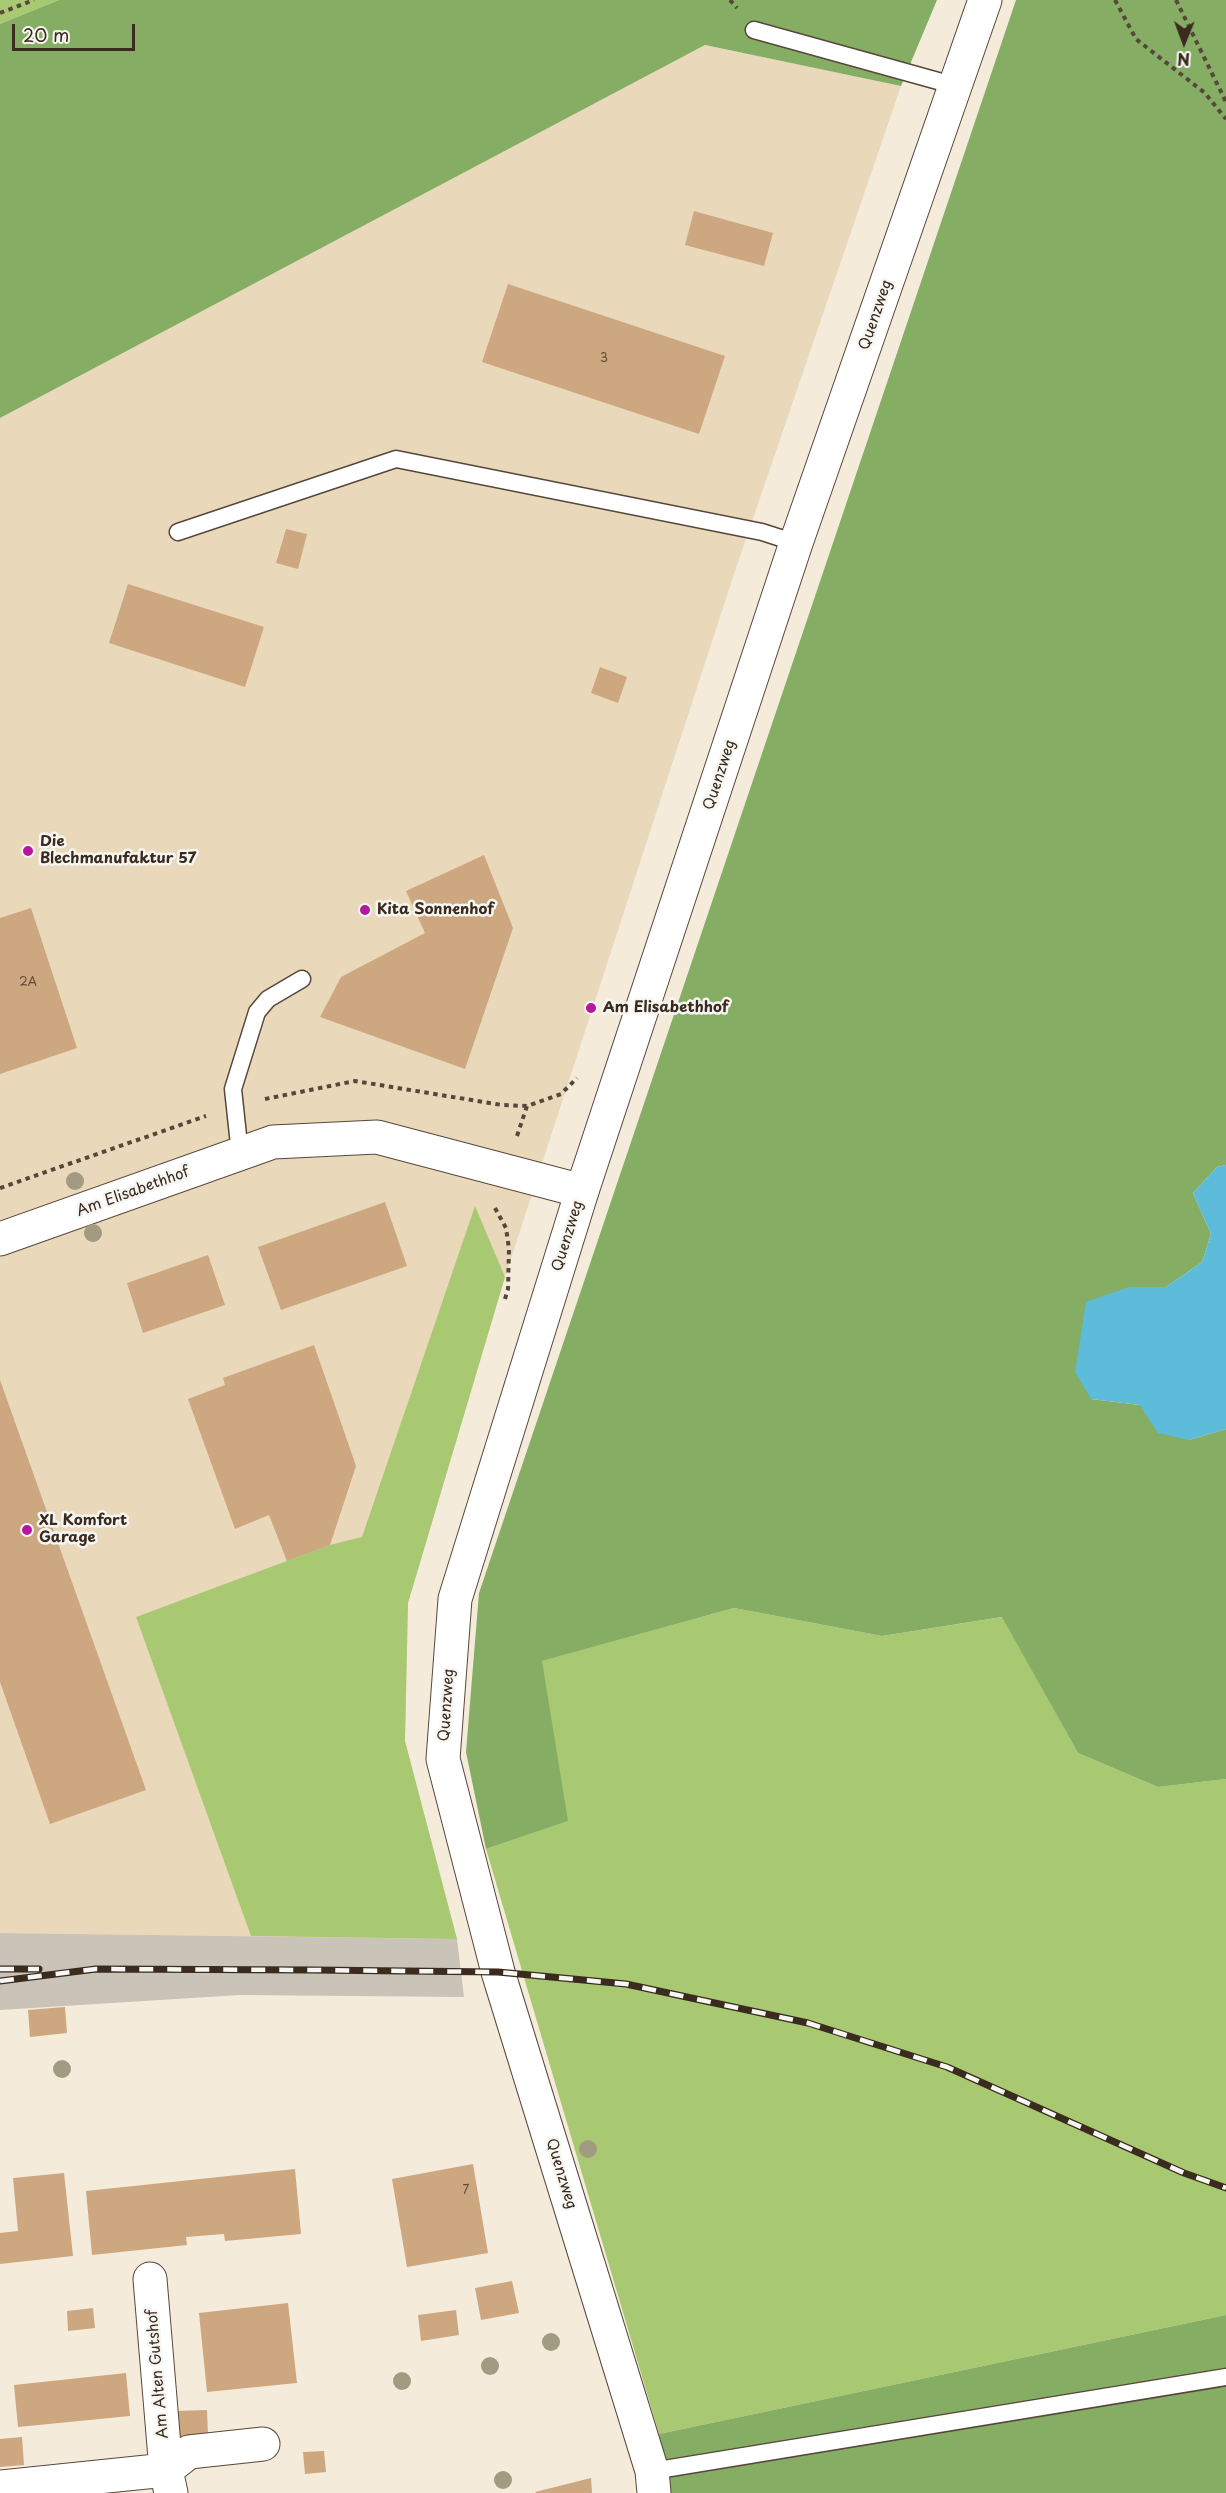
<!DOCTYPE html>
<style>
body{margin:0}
#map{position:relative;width:1226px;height:2493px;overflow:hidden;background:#f4ebdb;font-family:"Playpen Sans",sans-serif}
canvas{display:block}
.north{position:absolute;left:1154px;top:12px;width:60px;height:60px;-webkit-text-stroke:4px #f6f6f2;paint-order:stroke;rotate:181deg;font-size:16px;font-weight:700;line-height:24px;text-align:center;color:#3b2a1e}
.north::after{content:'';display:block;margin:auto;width:21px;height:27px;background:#3b2a1e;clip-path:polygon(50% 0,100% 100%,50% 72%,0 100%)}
.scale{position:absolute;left:12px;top:24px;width:123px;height:27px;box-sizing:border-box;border:3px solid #3b2a1e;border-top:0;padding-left:8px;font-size:18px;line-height:21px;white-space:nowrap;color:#3b2a1e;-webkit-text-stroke:4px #f6f6f2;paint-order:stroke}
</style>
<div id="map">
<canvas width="1226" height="2493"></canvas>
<div class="north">N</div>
<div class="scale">20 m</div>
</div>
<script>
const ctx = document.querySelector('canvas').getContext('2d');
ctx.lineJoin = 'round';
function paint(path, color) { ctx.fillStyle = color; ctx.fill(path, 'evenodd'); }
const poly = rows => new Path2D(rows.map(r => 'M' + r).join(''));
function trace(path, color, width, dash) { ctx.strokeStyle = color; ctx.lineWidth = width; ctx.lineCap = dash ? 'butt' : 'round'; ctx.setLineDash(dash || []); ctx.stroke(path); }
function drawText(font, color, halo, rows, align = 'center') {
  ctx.font = font + ' "Playpen Sans",sans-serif'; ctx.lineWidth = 5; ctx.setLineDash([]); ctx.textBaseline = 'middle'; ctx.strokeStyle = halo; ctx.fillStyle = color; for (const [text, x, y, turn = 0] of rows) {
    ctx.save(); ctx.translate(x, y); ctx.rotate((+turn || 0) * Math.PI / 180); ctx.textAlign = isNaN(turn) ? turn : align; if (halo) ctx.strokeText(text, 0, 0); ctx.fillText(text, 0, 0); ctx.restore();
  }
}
const built = poly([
 [705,45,901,86,735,571,505,1277,408,1603,405,1741,457,1939,0,1933,0,418]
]);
const industrial = poly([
 [0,1933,457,1939,464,1997,240,1995,0,2010]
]);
const green = poly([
 [0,0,59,0,0,24],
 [475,1206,505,1277,408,1603,405,1741,457,1939,251,1936,136,1617,330,1545,362,1537],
 [734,1608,882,1636,1003,1617,1078,1753,1158,1787,1226,1779,1226,2315,659,2434,486,1849,567,1821,541,1661]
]);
const forest = poly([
 [59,0,937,0,901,86,705,45,0,418,0,24],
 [1016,0,1226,0,1226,1165,1217,1167,1193,1193,1211,1234,1202,1262,1166,1287,1129,1287,1091,1399,1140,1405,1189,1440,1226,1429,1226,1779,1158,1787,1078,1753,1002,1617,882,1636,734,1608,542,1661,568,1821,486,1849,466,1752,479,1593],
 [1226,2315,1226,2493,671,2493,659,2434]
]);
const water = poly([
 [1226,1165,1226,1429,1189,1440,1158,1433,1140,1405,1091,1399,1075,1372,1086,1302,1129,1287,1166,1287,1202,1262,1211,1234,1193,1193,1217,1167]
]);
const building = poly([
 [694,211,773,233,764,266,685,245],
 [508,284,725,356,699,434,482,362],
 [286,529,307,534,298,569,276,563],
 [128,584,264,627,245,687,109,643],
 [600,667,627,677,618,703,591,693],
 [484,855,513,928,465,1069,320,1017,341,977,425,933,406,891],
 [31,908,77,1048,0,1074,0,918],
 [385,1202,407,1266,281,1310,258,1247],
 [208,1255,225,1305,143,1333,127,1283],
 [314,1345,356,1466,330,1545,287,1561,269,1515,235,1529,188,1399,225,1385,223,1378],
 [0,1380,146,1790,50,1824,0,1682],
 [65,2007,67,2033,30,2037,28,2010],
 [473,2164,488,2253,407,2267,392,2179],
 [295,2169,301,2234,225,2241,224,2234,186,2237,187,2245,92,2255,86,2191],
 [64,2173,73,2256,0,2264,0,2233,18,2231,13,2178],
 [512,2281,519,2313,481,2320,475,2288],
 [288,2303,297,2383,207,2392,199,2313],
 [93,2308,95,2328,68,2331,67,2311],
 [456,2310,459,2335,421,2341,418,2315],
 [126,2373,130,2416,18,2427,14,2385],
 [207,2410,208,2436,175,2437,175,2411],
 [22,2437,24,2465,0,2467,0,2439],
 [324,2451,326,2472,305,2474,303,2452],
 [591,2478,592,2493,536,2493,535,2492]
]);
const path = poly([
 [730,0,737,8],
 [1115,0,1136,39,1205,93,1226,119],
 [1176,0,1226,102],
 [0,13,34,0],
 [265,1099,355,1081,502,1105,527,1106],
 [517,1136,527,1106,561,1094,577,1078],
 [0,1188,206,1116],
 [495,1208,506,1228,509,1249,508,1289,505,1299]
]);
const service = poly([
 [754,30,956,86],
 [178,532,396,459,762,532,796,543],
 [240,1154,233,1089,257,1012,268,999,302,979],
 [652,2471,1226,2377]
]);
const minor = poly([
 [0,1239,273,1142,377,1137,582,1191],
 [150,2279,166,2470,189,2452,263,2444],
 [0,2487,166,2470,171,2493]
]);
const tertiary = poly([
 [654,2493,652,2471,498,1972,443,1759,455,1599,582,1191,796,543,985,0]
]);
const rail = poly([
 [0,1969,39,1969],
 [0,1981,96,1969,312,1970,498,1972,626,1984,808,2023,947,2067,1184,2173,1226,2188]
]);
const trees = [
 [75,1181],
 [93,1233],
 [62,2069],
 [588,2149],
 [551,2342],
 [490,2366],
 [402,2381],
 [503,2480]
];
const markers = [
 [28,851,6,"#b5179e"],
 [365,910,6,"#b5179e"],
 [591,1008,6,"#b5179e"],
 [27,1530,6,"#b5179e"]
];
const numberNames = [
 ["3",604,359],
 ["2A",28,983],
 ["7",466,2191]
];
const streetNames = [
 ["Quenzweg",876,315,-71],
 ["Quenzweg",720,775,-72],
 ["Am Elisabethhof",133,1192,-20],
 ["Quenzweg",568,1236,-73],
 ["Quenzweg",447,1705,-86],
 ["Quenzweg",561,2174,73],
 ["Am Alten Gutshof",158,2374,-95]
];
const poiNames = [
 ["Die",40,842],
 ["Blechmanufaktur 57",40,859],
 ["Kita Sonnenhof",377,910],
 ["Am Elisabethhof",603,1008],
 ["XL Komfort",39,1521],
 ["Garage",39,1538]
];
paint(built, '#e9d9ba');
paint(industrial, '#c9c3b8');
paint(green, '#a8c972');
paint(forest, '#86ad64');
paint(water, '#5cbcda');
paint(building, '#cda77f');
trace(service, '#57473a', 19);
trace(minor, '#57473a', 35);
trace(tertiary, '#57473a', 35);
trace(path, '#57473a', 4, [4.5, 4.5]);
trace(service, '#fff', 16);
trace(minor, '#fff', 33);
trace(tertiary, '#fff', 33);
trace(rail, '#3b2a1e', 7);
trace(rail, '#f6f6f2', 4.5, [14]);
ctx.fillStyle = '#a09b81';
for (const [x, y] of trees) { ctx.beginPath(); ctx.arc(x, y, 9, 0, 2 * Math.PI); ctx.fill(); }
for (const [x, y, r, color] of markers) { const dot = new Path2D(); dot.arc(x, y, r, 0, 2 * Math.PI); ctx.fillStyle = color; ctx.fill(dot); trace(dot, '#f6f6f2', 2); }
drawText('12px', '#604936', null, numberNames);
drawText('15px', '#3b2a1e', '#f6f6f2', streetNames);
drawText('bold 15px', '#3b2a1e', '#f6f6f2', poiNames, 'left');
</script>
